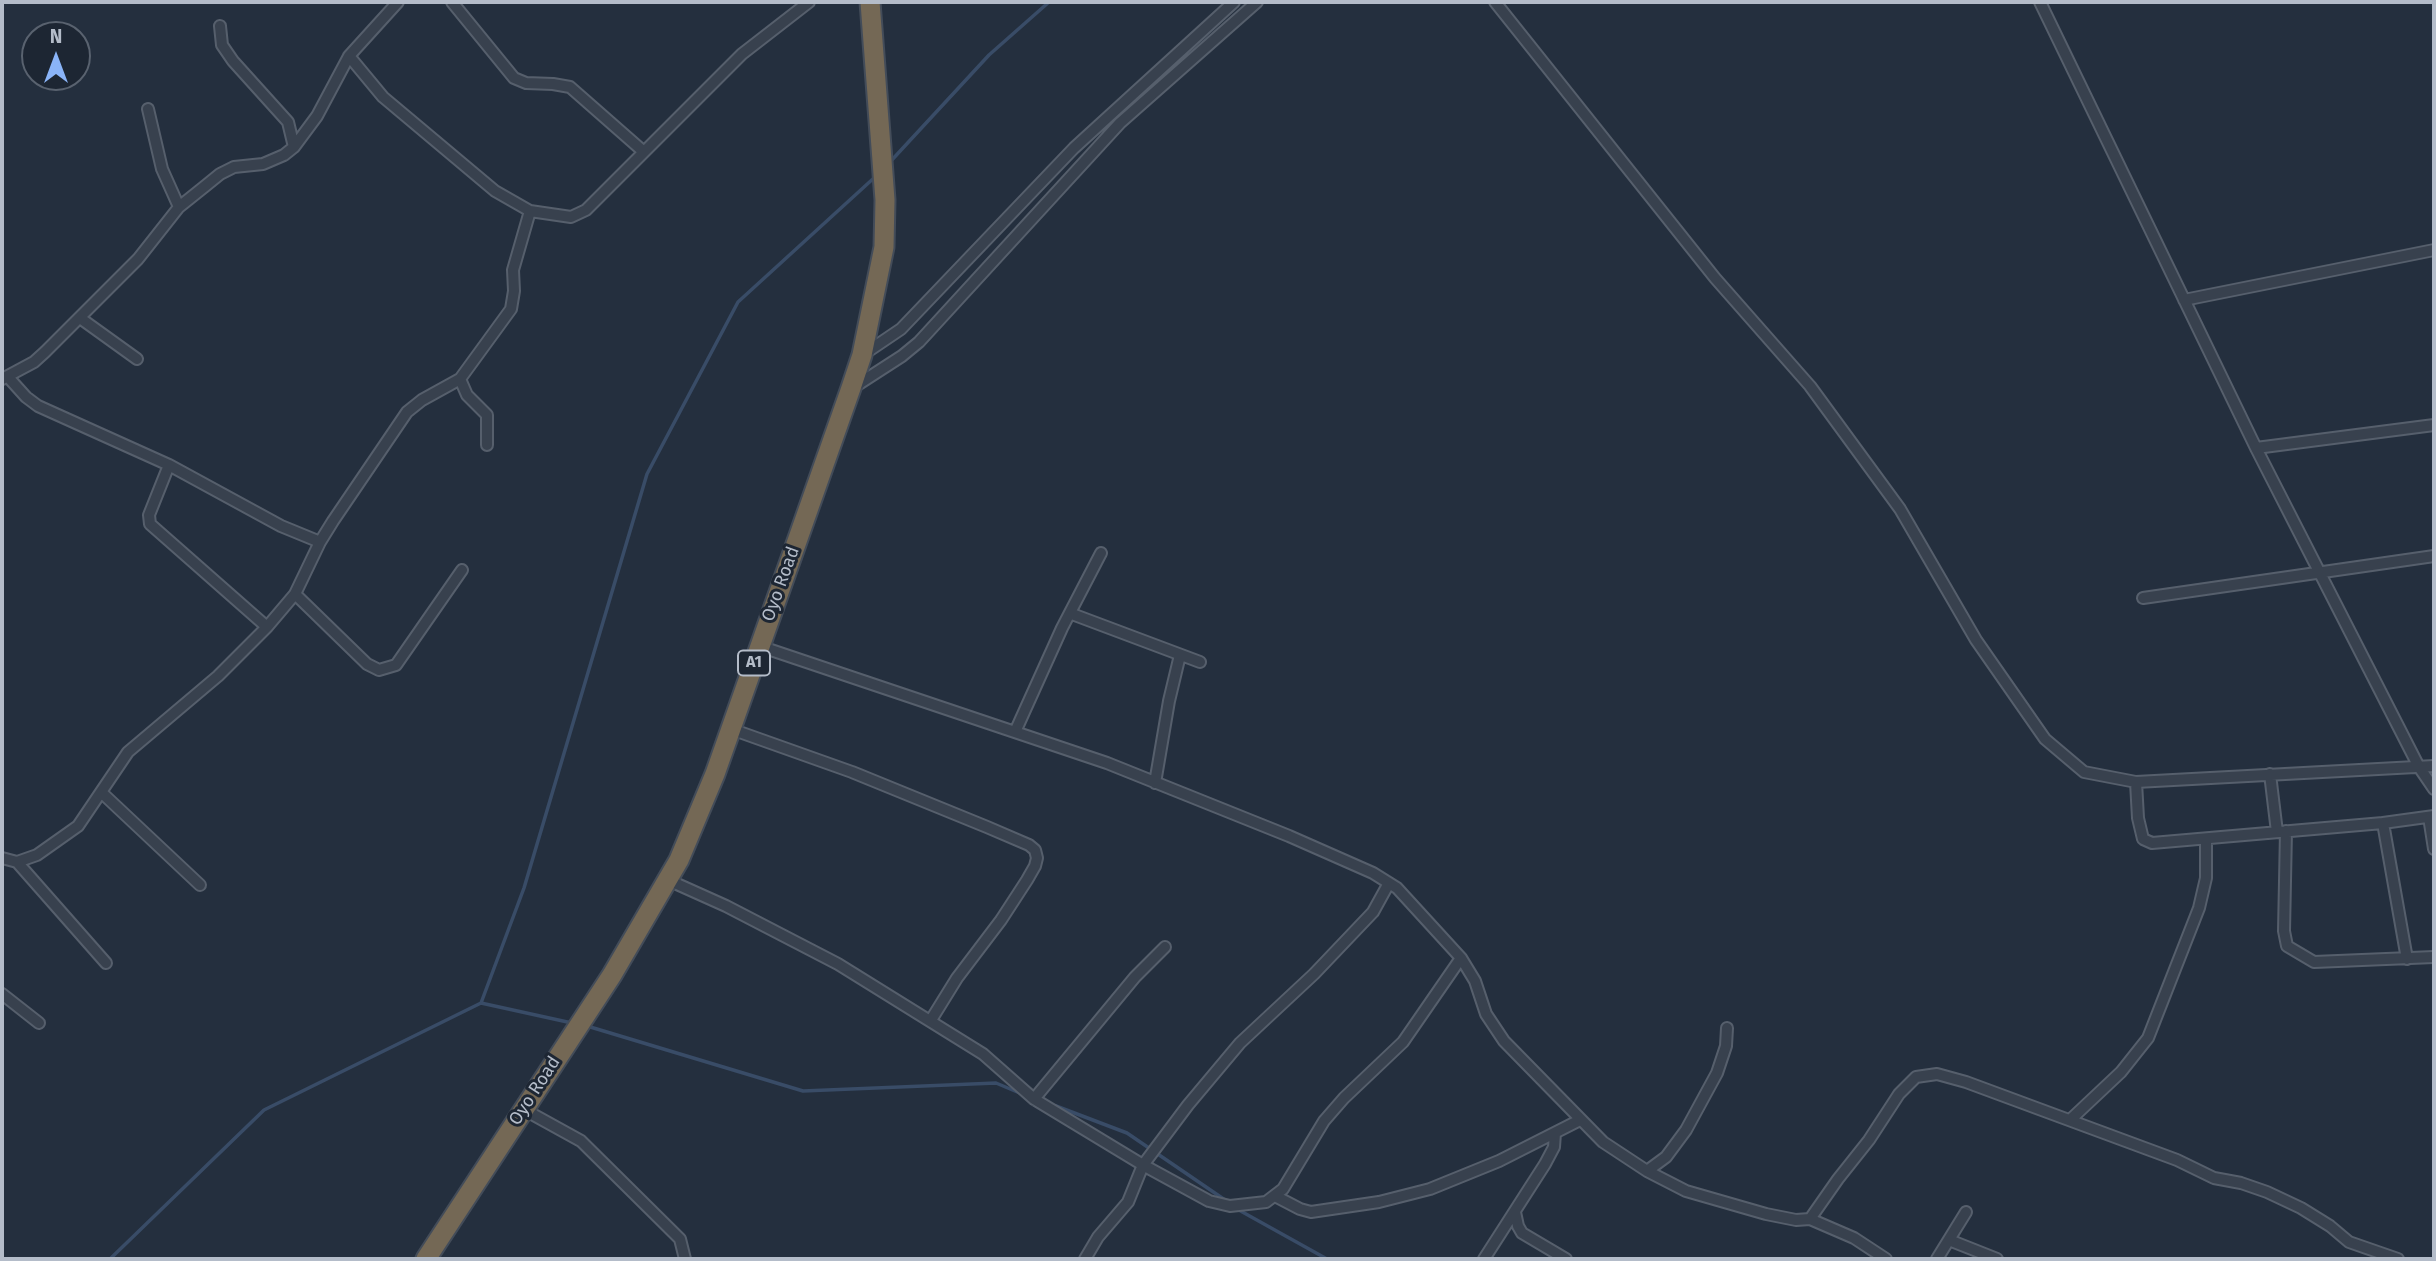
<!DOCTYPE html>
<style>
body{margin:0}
#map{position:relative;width:2436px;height:1261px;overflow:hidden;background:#242f3e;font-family:"Fira Sans",sans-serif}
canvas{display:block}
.frame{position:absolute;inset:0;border:4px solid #b4bcc9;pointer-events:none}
.north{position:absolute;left:21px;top:21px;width:70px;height:70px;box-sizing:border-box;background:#1d2633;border:2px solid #59626f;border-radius:50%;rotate:0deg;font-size:19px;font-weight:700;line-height:28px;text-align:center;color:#b4bcc9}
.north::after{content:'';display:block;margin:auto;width:24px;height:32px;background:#8ab4f8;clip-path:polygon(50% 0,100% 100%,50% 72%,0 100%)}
</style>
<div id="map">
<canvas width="2436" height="1261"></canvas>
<div class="frame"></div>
<div class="north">N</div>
</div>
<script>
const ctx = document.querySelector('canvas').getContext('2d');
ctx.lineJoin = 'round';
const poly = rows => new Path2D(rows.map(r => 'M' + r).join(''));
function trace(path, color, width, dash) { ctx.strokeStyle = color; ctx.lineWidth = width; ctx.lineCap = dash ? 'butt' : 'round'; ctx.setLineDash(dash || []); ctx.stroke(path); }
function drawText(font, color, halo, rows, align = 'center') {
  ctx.font = font + ' "Fira Sans",sans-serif'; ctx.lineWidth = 6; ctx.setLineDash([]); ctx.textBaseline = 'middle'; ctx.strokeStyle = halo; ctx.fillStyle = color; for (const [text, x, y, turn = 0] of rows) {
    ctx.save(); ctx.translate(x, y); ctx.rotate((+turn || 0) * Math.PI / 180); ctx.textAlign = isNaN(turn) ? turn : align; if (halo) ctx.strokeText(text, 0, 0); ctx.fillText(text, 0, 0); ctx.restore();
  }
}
const stream = poly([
 [890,162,989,55,1049,2],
 [481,1003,572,1023],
 [587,1026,803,1091,996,1083,1022,1094],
 [1056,1106,1127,1133,1228,1202],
 [1237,1209,1327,1259],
 [110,1259,264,1110,481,1003,524,888,647,474,738,302,875,177]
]);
const street = poly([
 [452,2,514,78,526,83,553,84,570,87,644,152],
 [1495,2,1715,278,1810,386,1900,509,1976,640,2045,739,2084,772,2136,782,2434,766],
 [2040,2,2256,448,2419,767,2434,789],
 [220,26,222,45,233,61,288,122,294,147],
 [349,56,383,97,495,191,530,211,571,217,586,210,742,54,809,2],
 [148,109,162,169,179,207],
 [2184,300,2434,250],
 [80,318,137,359],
 [864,354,901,329,1074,148,1234,2],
 [8,377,26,397,38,406,169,465,281,526,320,542],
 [2,379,34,362,45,352,138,259,179,207,204,187,220,174,234,167,263,164,284,155,294,147,317,116,349,56,398,2],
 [460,379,467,395,487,415,487,445],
 [854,387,902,356,919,342,1120,123,1257,2],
 [2256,448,2434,425],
 [169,465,149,515,150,524,267,627],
 [295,594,367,664,379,670,396,665,462,570],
 [2143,598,2434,556],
 [1072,614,1200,662],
 [759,646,1107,763,1289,836,1373,873,1397,888,1461,958,1475,981,1486,1014,1504,1041,1603,1142,1647,1171,1686,1191,1766,1214,1796,1220,1810,1219,1854,1238,1886,1259],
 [731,729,852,772,987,827,1029,845,1035,850,1037,858,1035,866,1027,880,1001,920,957,978,931,1020],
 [1015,732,1062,628,1101,553],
 [2270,774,2277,832],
 [2136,782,2138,818,2143,839,2152,843,2383,823,2434,816],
 [1155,783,1169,701,1180,655],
 [101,792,200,885],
 [2429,817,2434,849],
 [2383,823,2407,959],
 [2286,831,2284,931,2287,946,2314,962,2434,957],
 [2,858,17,862,37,855,78,826,128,752,218,676,267,627,295,594,320,542,333,521,407,412,422,400,460,379,511,309,514,291,513,270,530,211],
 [17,862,106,963],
 [668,880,726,906,838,964,983,1054,1034,1099,1143,1165,1209,1201,1230,1206,1266,1202,1283,1189,1324,1121,1344,1098,1403,1042,1461,958],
 [2,994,39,1023],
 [1034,1099,1135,977,1165,947],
 [523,1109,581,1141,680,1239,685,1259],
 [2070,1120,2121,1072,2148,1038,2199,908,2206,878,2206,839],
 [1647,1171,1666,1157,1686,1130,1717,1073,1726,1046,1727,1028],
 [1275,1196,1300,1209,1311,1212,1379,1202,1430,1189,1499,1161,1580,1120],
 [1515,1212,1518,1226,1522,1233,1566,1259],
 [1810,1219,1838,1179,1869,1140,1899,1094,1916,1077,1937,1074,1966,1082,2177,1160,2214,1178,2241,1183,2267,1192,2301,1208,2330,1226,2349,1242,2398,1259],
 [1949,1240,1997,1259],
 [1085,1259,1098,1237,1128,1202,1143,1165,1188,1105,1240,1043,1314,974,1373,912,1389,883],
 [1484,1259,1545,1164,1554,1147,1555,1133],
 [1937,1259,1966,1212]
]);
const highway = poly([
 [426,1259,612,975,679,860,715,774,851,388,862,355,884,247,885,200,870,2]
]);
const shields = [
 [754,663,32]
];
const shieldNames = [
 ["A1",754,663]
];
const streetNames = [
 ["Oyo Road",781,584,-70],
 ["Oyo Road",535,1091,-57]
];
trace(stream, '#394c67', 3.5);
trace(street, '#565f6c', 14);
trace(highway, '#434c59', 23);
trace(street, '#38414e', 10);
trace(highway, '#746855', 19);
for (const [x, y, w] of shields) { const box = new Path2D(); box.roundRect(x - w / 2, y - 12.5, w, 25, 5); ctx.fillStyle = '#1d2633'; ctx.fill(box); trace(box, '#b4bcc9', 2); }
drawText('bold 16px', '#b4bcc9', null, shieldNames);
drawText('18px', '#b4bcc9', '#1d2633', streetNames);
</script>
